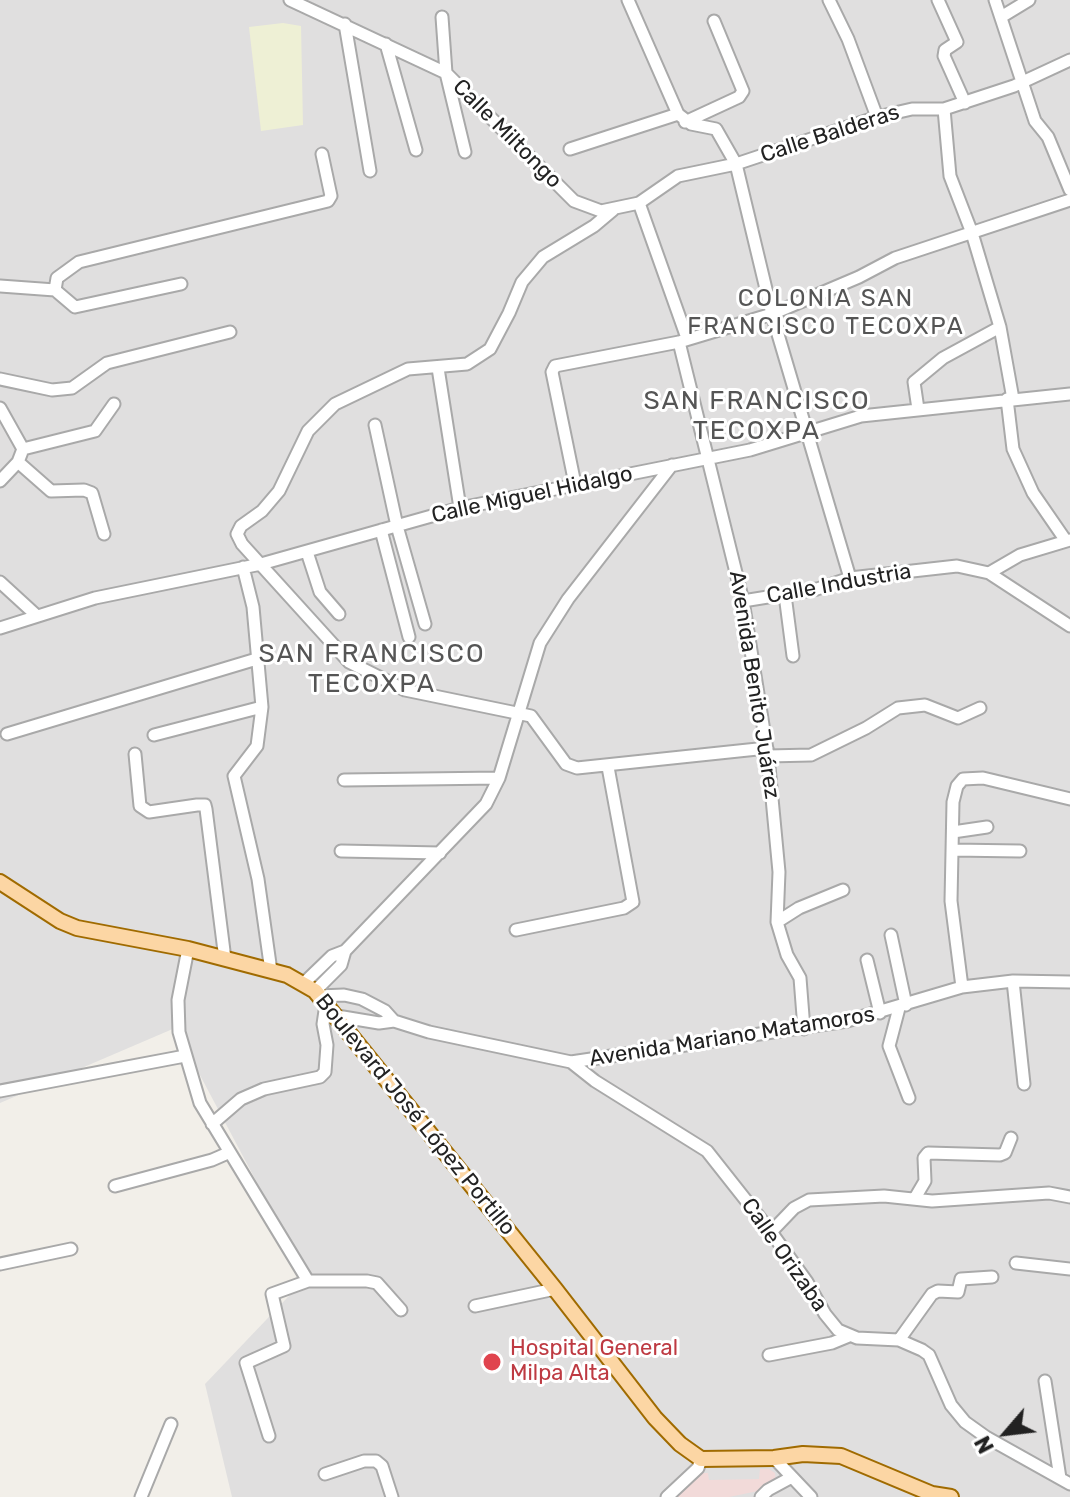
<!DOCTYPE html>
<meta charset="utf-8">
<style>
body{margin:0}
#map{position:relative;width:1070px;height:1497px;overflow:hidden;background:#f2efe9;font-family:Rubik,sans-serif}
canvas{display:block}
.north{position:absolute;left:966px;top:1393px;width:80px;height:80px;-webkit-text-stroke:6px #fff;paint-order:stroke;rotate:242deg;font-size:22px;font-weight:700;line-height:32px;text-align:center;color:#222}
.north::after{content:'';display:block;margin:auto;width:28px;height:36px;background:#222;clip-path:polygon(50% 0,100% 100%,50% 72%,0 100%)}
</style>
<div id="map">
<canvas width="1070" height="1497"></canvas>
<div class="north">N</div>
</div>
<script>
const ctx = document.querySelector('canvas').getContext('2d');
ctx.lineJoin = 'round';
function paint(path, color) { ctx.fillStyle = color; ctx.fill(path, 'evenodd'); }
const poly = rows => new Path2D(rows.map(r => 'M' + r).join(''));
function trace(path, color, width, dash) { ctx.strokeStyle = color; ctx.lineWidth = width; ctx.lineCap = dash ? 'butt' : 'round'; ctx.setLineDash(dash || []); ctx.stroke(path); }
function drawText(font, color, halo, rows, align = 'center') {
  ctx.font = font + ' Rubik,sans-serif'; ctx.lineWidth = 6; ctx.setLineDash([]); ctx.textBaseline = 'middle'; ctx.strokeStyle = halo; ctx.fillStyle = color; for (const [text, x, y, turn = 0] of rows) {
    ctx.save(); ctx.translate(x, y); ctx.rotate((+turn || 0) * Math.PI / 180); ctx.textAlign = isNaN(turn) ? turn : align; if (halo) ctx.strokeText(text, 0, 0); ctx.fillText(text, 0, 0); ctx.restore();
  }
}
const residential = poly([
 [0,0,1070,0,1070,1497,232,1497,205,1384,307,1277,175,1028,0,1103]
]);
const commercial = poly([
 [760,1469,769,1469,775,1473,776,1484,758,1491,729,1497,677,1497,698,1473,708,1473,709,1480,759,1479]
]);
const farmland = poly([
 [283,23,301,26,303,125,261,131,249,27]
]);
const minor = poly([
 [290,0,446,73,574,201,601,211,639,203],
 [628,0,678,114,691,124,716,129,736,164,772,314,850,578],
 [829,0,848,39,877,117],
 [938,0,957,42,945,50,944,56,965,103],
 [995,0,1035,121,1048,137,1070,190],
 [442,17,446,73,465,152],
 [1001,17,1029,0],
 [345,24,370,171],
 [386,44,416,150],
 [944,109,950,176,972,233,1000,327,1013,399],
 [685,122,739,97,743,91,714,21],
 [570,149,678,114],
 [639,203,678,176,736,164,877,117,912,109,944,109,1014,86,1070,60],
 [639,203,687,338],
 [613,210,594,226,543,257,522,282,509,313,490,349,467,364,408,369,335,404,308,431,279,491,262,511,241,526,237,534,242,544,349,662,405,690,531,716,566,764,577,768,767,748],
 [0,286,55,290,57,278,79,262,328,201,331,196,322,154],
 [55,290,75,307,181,284],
 [679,342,743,601,768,756,779,872,777,922,787,955,800,978,804,1029],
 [438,368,460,508],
 [0,379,52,390,72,388,107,363,230,332],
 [1007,399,1013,449,1033,493,1066,541],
 [0,408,23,449,18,462,0,481],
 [918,409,914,382,943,358,1000,327],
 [375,425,397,526,425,624],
 [23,449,95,431,114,404],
 [18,462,51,491,84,490,92,493,104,534],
 [575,484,552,372,555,366,679,342,772,314,859,277,895,258,1070,200],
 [381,530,409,637],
 [307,552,320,592,339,614],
 [243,567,253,607,262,707,257,746,234,776,258,879,271,971],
 [989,573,1020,555,1070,540],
 [0,582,36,615],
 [785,595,793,656],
 [743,601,817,589,850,578,957,566,989,573,1070,626],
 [0,628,95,598,261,564,460,508,750,450,861,416,1070,394],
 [7,734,260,658],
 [154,735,262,707],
 [135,754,140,806,149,812,197,805,205,805,206,809,225,959],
 [768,756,811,755,866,728,898,708,925,705,958,718,980,708],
 [344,780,499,778],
 [953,832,987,827],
 [953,850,1020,851],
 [341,851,440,853],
 [777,922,799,908,843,890],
 [516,930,624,908,633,902,608,767],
 [891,935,906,1005],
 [188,949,178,1000,179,1032,200,1103,308,1281],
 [867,960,880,1013],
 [1013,981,1024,1084],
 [304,983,332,956,345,951,486,804,499,778,540,643,568,599,672,465],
 [962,987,951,901,953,802,957,786,963,779,983,778,1070,799],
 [315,991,341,965,345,951],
 [319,996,344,995,362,999,385,1011,394,1021],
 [899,1008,889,1046,909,1098],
 [337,1016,379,1023,394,1021,429,1032,571,1062,847,1021,962,987,1013,981,1070,982],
 [571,1062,595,1081,707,1151,771,1232,807,1282,825,1314,838,1330,857,1338,899,1340,922,1350,929,1355,951,1405,965,1422,986,1437,1070,1484],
 [0,1091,185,1056],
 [212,1124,241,1099,264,1089,320,1077,325,1072,327,1045,323,1024,326,1004],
 [115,1186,212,1160,228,1153],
 [915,1198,925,1181,924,1158,928,1153,1000,1155,1005,1153,1011,1138],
 [771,1232,794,1208,809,1200,884,1196,932,1201,1049,1193,1070,1197],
 [1016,1263,1070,1269],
 [0,1264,71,1249],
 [475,1306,555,1289],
 [899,1340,932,1294,938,1291,958,1292,961,1279,992,1277],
 [769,1355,832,1343,849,1336],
 [1045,1381,1060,1478],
 [269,1436,246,1363,284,1346,272,1294,308,1281,367,1281,377,1283,401,1310],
 [774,1458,811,1497],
 [325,1474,364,1461,376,1461,382,1466,392,1497],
 [141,1497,171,1424],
 [667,1497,698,1468,701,1459],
 [761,1497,768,1490,792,1477]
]);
const major = poly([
 [0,882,60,921,77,928,188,949,287,975,315,991,555,1289,655,1418,680,1444,701,1459,774,1458,803,1454,841,1456,932,1494,951,1497]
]);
const markers = [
 [492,1362,10,"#e0444e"]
];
const streetNames = [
 ["Calle Miltongo",507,134,45],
 ["Calle Balderas",830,134,-18],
 ["Calle Miguel Hidalgo",532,495,-12],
 ["Calle Industria",839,584,-10],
 ["Avenida Benito Juárez",754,685,81],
 ["Avenida Mariano Matamoros",732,1037,-9],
 ["Boulevard José López Portillo",415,1115,51],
 ["Calle Orizaba",784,1255,55]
];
const healthNames = [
 ["Hospital General",510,1349],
 ["Milpa Alta",510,1374]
];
const neighbourhoodNames = [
 ["COLONIA SAN",826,299],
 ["FRANCISCO TECOXPA",826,327]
];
const quarterNames = [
 ["SAN FRANCISCO",757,401],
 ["TECOXPA",757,431],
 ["SAN FRANCISCO",372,654],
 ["TECOXPA",372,684]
];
paint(residential, '#e0dfdf');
paint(commercial, '#f2dad9');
paint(farmland, '#eef0d5');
trace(minor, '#a9a9a9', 15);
trace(major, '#a06b00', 18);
trace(minor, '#fff', 11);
trace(major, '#fcd6a4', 14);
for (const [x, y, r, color] of markers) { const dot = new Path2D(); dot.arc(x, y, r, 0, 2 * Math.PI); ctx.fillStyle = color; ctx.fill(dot); trace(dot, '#fff', 3); }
drawText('22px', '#222', '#fff', streetNames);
drawText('22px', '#be3a42', '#fff', healthNames, 'left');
ctx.letterSpacing = '2px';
drawText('24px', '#555', '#fff', neighbourhoodNames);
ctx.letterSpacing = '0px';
ctx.letterSpacing = '2px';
drawText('26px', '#555', '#fff', quarterNames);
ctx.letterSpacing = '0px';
</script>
